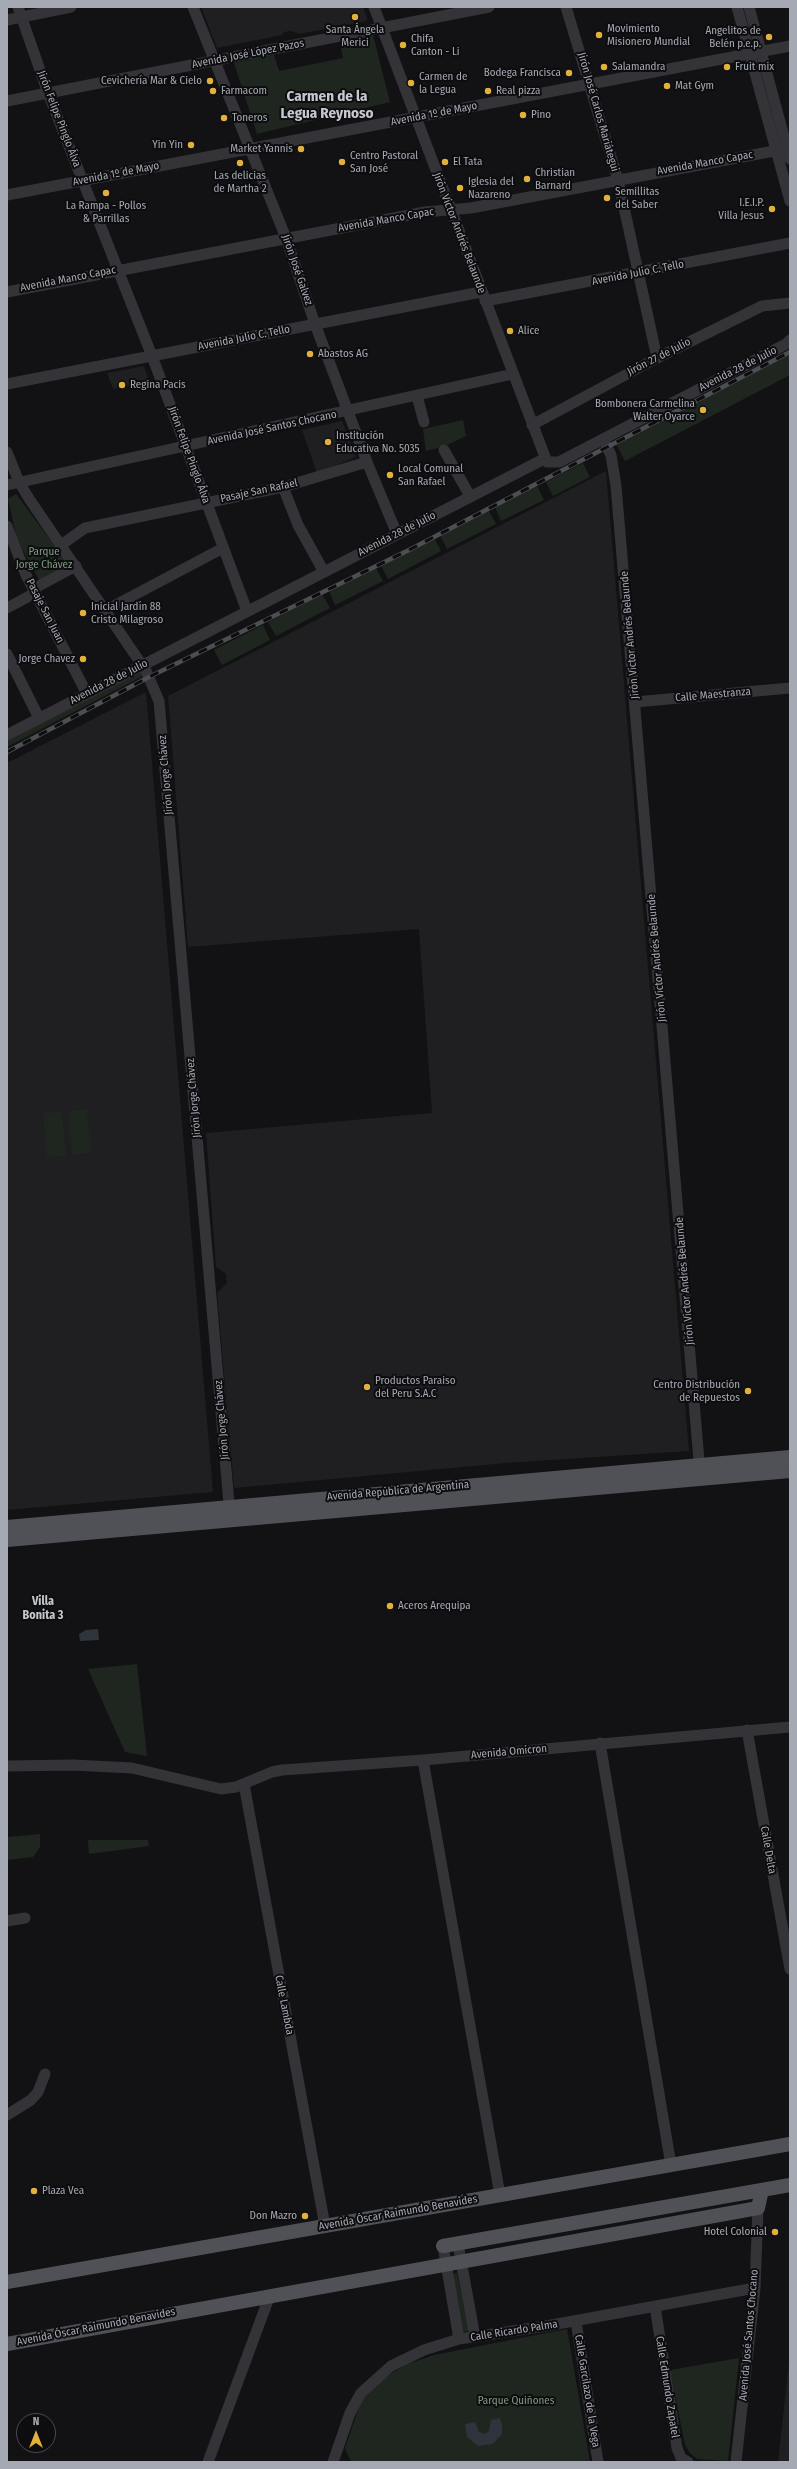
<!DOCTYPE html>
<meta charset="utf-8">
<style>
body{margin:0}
#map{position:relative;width:797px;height:2469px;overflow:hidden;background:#121214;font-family:"Fira Sans Condensed",sans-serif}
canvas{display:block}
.frame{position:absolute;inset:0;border:8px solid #a5a9b3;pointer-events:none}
.north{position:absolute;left:16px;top:2413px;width:40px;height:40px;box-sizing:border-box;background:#0d0d0f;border:1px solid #4a4b51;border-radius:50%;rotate:0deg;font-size:11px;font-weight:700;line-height:16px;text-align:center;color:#a5a9b3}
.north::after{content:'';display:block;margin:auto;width:14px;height:18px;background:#e1b03d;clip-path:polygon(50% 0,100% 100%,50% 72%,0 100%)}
</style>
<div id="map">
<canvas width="797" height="2469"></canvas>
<div class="frame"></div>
<div class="north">N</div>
</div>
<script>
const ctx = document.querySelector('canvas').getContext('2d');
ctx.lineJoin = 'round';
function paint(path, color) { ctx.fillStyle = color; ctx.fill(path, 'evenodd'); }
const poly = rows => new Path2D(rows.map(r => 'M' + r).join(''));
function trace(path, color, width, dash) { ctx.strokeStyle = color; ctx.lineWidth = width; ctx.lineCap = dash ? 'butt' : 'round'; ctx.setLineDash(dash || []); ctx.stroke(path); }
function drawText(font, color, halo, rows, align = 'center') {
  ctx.font = font + ' "Fira Sans Condensed",sans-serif'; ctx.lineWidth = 4; ctx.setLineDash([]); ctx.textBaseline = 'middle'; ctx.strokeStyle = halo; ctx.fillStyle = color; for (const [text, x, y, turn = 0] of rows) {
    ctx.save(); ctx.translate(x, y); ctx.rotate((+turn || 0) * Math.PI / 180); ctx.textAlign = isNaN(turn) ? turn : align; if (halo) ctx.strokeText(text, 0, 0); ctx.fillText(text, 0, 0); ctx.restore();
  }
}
const built = poly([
 [201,7,363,7,367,18,366,21,299,34,291,31,284,32,282,35,217,48],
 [144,366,149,381,113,389,107,373],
 [342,421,356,457,317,473,302,430],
 [606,471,689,1451,506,1463,234,1488,217,1293,227,1283,226,1274,216,1267,206,1133,432,1113,419,929,188,947,168,696],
 [146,692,213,1492,7,1510,7,763],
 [790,2352,790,2462,778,2462,785,2399]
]);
const green = poly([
 [373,35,390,102,257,134,234,63,274,55,279,71,343,58,340,43],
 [790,354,790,375,625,461,616,444],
 [463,420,466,436,445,446,426,451,423,429],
 [583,463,590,477,553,496,546,482],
 [537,486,544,500,501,521,495,507],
 [16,494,68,564,39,580,17,539,8,499],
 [489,511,496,524,447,549,440,535],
 [434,538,441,551,388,579,381,566],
 [376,568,383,581,335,605,329,591],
 [322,594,330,608,276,636,268,622],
 [263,625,270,640,222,665,214,650],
 [141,672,143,676,7,747,7,741],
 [87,1109,91,1153,72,1155,68,1111],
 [62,1112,66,1156,47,1157,43,1113],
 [137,1664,147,1756,125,1752,88,1669],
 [40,1834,40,1847,33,1857,7,1860,7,1837],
 [88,1840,148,1840,149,1846,89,1854],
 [457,2273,469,2331,463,2332,452,2274],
 [567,2329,590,2462,351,2462,345,2448,358,2410,368,2392,386,2377,405,2365,434,2355],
 [739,2358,728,2461,697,2459,690,2453,685,2445,670,2370]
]);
const water = poly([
 [98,1629,99,1640,80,1641,79,1634,86,1630],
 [500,2418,502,2425,502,2434,493,2444,478,2446,467,2437,465,2424,475,2422,479,2432,485,2434,489,2431,491,2420]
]);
const minor = poly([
 [18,7,48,93,152,356,247,611],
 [193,7,286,238,315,324,367,462,397,534],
 [374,7,547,462,559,462,786,344,790,340],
 [566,7,618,180,657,358],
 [737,7,790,201],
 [749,7,790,159],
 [7,20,71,7],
 [7,101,489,7],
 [7,195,790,46],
 [7,292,425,212,471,208,790,148],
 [485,301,790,243],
 [7,384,481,292],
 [417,396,424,422],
 [532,425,657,358,762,306,790,303],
 [603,439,611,455,616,486,700,1472],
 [444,450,470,496],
 [7,452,19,482,30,500,146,671,159,701,230,1515],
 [7,485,513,374],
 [283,487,298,525,324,572],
 [7,526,26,575,87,694],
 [61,545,85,528,283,487,367,462],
 [33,589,76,566],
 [7,608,35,593],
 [106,610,223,548],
 [7,654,39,718],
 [635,702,790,688],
 [7,735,544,459],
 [747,1730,790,1969],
 [600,1743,671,2165],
 [423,1760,500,2195],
 [7,1766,73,1765,132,1768,221,1789,236,1787,272,1772,282,1770,423,1760,790,1727],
 [244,1784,325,2226],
 [7,1921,25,1918],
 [7,2115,31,2100,38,2092,45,2074],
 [458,2244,475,2337],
 [443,2246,459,2339],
 [655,2306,677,2448,681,2458,688,2462],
 [576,2321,598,2462],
 [208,2462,270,2295],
 [333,2462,350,2413,361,2393,391,2366,424,2350,459,2339,546,2326,755,2288],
 [736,2462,755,2288,758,2208]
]);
const major = poly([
 [7,1527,790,1457],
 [7,1540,790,1471],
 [443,2246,790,2185],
 [7,2282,790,2144],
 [7,2344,758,2208,762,2190]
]);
const rail = poly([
 [7,752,149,677,409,550,790,352]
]);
const markers = [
 [355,17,4,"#e1b03d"],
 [599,35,4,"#e1b03d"],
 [769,37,4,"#e1b03d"],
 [403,45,4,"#e1b03d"],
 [604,67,4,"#e1b03d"],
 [727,67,4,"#e1b03d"],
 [569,73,4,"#e1b03d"],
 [210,81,4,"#e1b03d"],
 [411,83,4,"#e1b03d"],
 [667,86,4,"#e1b03d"],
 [213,91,4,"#e1b03d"],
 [488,91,4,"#e1b03d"],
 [523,115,4,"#e1b03d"],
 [224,118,4,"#e1b03d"],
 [191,145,4,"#e1b03d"],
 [301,149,4,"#e1b03d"],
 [342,162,4,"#e1b03d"],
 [445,162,4,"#e1b03d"],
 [240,163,4,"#e1b03d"],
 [527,179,4,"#e1b03d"],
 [460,188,4,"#e1b03d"],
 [106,193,4,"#e1b03d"],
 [607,198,4,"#e1b03d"],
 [772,209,4,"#e1b03d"],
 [510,331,4,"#e1b03d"],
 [310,354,4,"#e1b03d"],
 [122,385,4,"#e1b03d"],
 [703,410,4,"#e1b03d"],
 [328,442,4,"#e1b03d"],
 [390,475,4,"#e1b03d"],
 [83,613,4,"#e1b03d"],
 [83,659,4,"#e1b03d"],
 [367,1387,4,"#e1b03d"],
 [748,1391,4,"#e1b03d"],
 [390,1606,4,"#e1b03d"],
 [34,2191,4,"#e1b03d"],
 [305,2216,4,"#e1b03d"],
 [775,2232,4,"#e1b03d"]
];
const poiNames = [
 ["Movimiento",607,29],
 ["Misionero Mundial",607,42],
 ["Santa Ángela",355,30,"center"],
 ["Merici",355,43,"center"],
 ["Angelitos de",761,31,"right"],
 ["Belén p.e.p.",761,44,"right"],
 ["Chifa",411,39],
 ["Canton - Li",411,52],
 ["Salamandra",612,67],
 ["Fruit mix",735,67],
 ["Bodega Francisca",561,73,"right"],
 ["Carmen de",419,77],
 ["la Legua",419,90],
 ["Cevichería Mar & Cielo",202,81,"right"],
 ["Mat Gym",675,86],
 ["Farmacom",221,91],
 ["Real pizza",496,91],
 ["Pino",531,115],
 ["Toneros",232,118],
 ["Yin Yin",183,145,"right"],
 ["Market Yannis",293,149,"right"],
 ["Centro Pastoral",350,156],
 ["San José",350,169],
 ["El Tata",453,162],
 ["Christian",535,173],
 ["Barnard",535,186],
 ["Las delicias",240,176,"center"],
 ["de Martha 2",240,189,"center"],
 ["Iglesia del",468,182],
 ["Nazareno",468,195],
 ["Semillitas",615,192],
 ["del Saber",615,205],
 ["I.E.I.P.",764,203,"right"],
 ["Villa Jesus",764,216,"right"],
 ["La Rampa - Pollos",106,206,"center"],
 ["& Parrillas",106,219,"center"],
 ["Alice",518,331],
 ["Abastos AG",318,354],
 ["Regina Pacis",130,385],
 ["Bombonera Carmelina",695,404,"right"],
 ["Walter Oyarce",695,417,"right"],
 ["Institución",336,436],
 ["Educativa No. 5035",336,449],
 ["Local Comunal",398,469],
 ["San Rafael",398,482],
 ["Inicial Jardín 88",91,607],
 ["Cristo Milagroso",91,620],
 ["Jorge Chavez",75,659,"right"],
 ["Productos Paraiso",375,1381],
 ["del Peru S.A.C",375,1394],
 ["Centro Distribución",740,1385,"right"],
 ["de Repuestos",740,1398,"right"],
 ["Aceros Arequipa",398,1606],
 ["Plaza Vea",42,2191],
 ["Don Mazro",297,2216,"right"],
 ["Hotel Colonial",767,2232,"right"]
];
const streetNames = [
 ["Avenida José López Pazos",248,54,-11],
 ["Jirón José Carlos Mariátegui",598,112,74],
 ["Avenida 1º de Mayo",434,114,-11],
 ["Jirón Felipe Pinglo Álva",59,119,69],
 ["Avenida Manco Capac",705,163,-10],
 ["Avenida 1º de Mayo",116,174,-11],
 ["Avenida Manco Capac",386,220,-10],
 ["Jirón Victor Andrés Belaunde",459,233,69],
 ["Jirón José Galvez",297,270,71],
 ["Avenida Julio C. Tello",638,273,-11],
 ["Avenida Manco Capac",68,279,-11],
 ["Avenida Julio C. Tello",244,338,-11],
 ["Jirón 27 de Julio",659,357,-27],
 ["Avenida 28 de Julio",738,369,-27],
 ["Avenida José Santos Chocano",272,428,-12],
 ["Jirón Felipe Pinglo Álva",189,455,70],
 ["Pasaje San Rafael",259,491,-12],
 ["Avenida 28 de Julio",397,534,-27],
 ["Pasaje San Juan",45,611,63],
 ["Jirón Victor Andrés Belaunde",630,635,-95],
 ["Avenida 28 de Julio",109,682,-27],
 ["Calle Maestranza",713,695,-5],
 ["Jirón Jorge Chávez",166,775,-95],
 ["Jirón Victor Andrés Belaunde",657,958,-95],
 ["Jirón Jorge Chávez",194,1098,-95],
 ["Jirón Victor Andrés Belaunde",685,1281,-95],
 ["Jirón Jorge Chávez",222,1420,-95],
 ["Avenida República de Argentina",398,1491,-5],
 ["Avenida Omicron",509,1752,-5],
 ["Calle Delta",768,1850,80],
 ["Calle Lambda",284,2005,79],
 ["Avenida Óscar Raimundo Benavides",398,2213,-10],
 ["Avenida Óscar Raimundo Benavides",96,2327,-11],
 ["Calle Ricardo Palma",514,2331,-9],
 ["Avenida José Santos Chocano",749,2335,-85],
 ["Calle Edmundo Zapatel",667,2387,81],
 ["Calle Garcilazo de la Vega",587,2391,81]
];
const parkNames = [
 ["Parque",44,552],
 ["Jorge Chávez",44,565],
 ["Parque Quiñones",516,2401]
];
const neighbourhoodNames = [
 ["Villa",43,1602],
 ["Bonita 3",43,1616]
];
const districtNames = [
 ["Carmen de la",327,97],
 ["Legua Reynoso",327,114]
];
paint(built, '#1f1e21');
paint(green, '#1f2620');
paint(water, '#2d343b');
trace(minor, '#343438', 11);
trace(major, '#505157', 14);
trace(rail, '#4d4e53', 4.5);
trace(rail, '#0d0d0f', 3, [9]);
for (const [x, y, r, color] of markers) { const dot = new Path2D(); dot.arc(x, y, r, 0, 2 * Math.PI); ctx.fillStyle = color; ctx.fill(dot); trace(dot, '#0d0d0f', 1.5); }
drawText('11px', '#a5a9b3', '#0d0d0f', poiNames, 'left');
drawText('11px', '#a5a9b3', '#0d0d0f', streetNames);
drawText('11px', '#7e9c81', '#0d0d0f', parkNames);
drawText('bold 12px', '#c6c8cf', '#0d0d0f', neighbourhoodNames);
drawText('bold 15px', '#c6c8cf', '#0d0d0f', districtNames);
</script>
